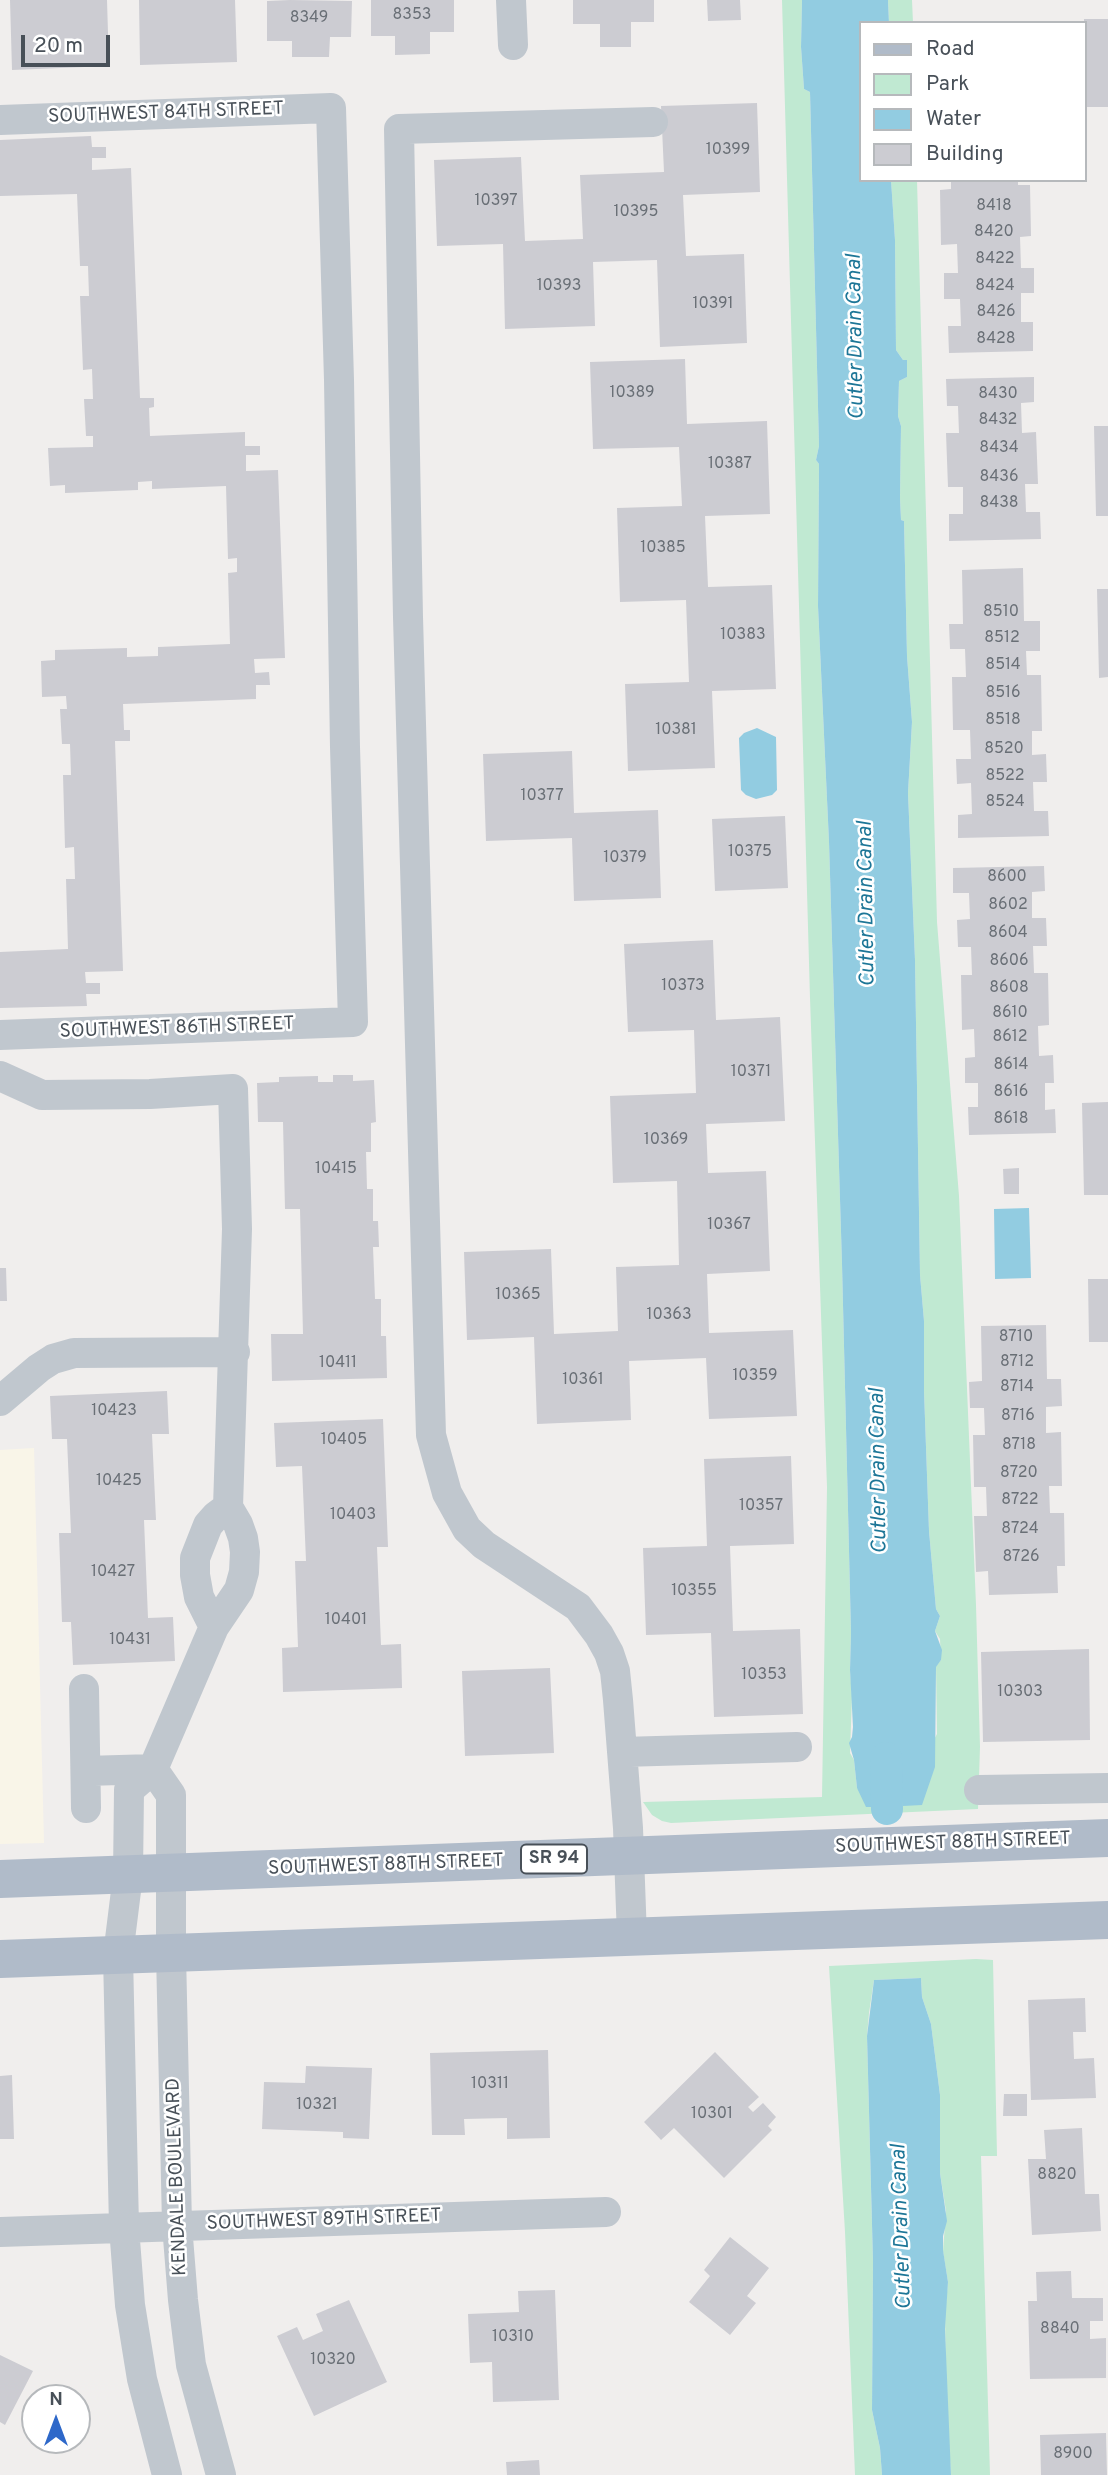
<!DOCTYPE html>
<style>
body{margin:0}
#map{position:relative;width:1108px;height:2475px;overflow:hidden;background:#f0eeed;font-family:Overpass,sans-serif}
canvas{display:block}
.legend{position:absolute;left:859px;top:21px;width:228px;height:161px;box-sizing:border-box;background:#fff;border:2px solid #b6b9bc;margin:0;padding:9px 12px;list-style:none;font-size:21px;color:#485058}
.legend li{display:flex;align-items:center;gap:14px;height:35px}
.legend b{width:35px;border:2px solid #b6b9bc}
.north{position:absolute;left:21px;top:2384px;width:70px;height:70px;box-sizing:border-box;background:#fff;border:2px solid #b6b9bc;border-radius:50%;rotate:0deg;font-size:19px;font-weight:700;line-height:28px;text-align:center;color:#485058}
.north::after{content:'';display:block;margin:auto;width:24px;height:32px;background:#2e68c9;clip-path:polygon(50% 0,100% 100%,50% 72%,0 100%)}
.scale{position:absolute;left:21px;top:35px;width:89px;height:32px;box-sizing:border-box;border:4px solid #485058;border-top:0;padding-left:9px;font-size:21px;line-height:24px;white-space:nowrap;color:#485058;-webkit-text-stroke:5px #fff;paint-order:stroke}
</style>
<div id="map">
<canvas width="1108" height="2475"></canvas>
<ul class="legend">
<li><b style="height:9px;background:#b0bbc9"></b>Road</li>
<li><b style="height:19px;background:#c0e9d2"></b>Park</li>
<li><b style="height:19px;background:#92cce1"></b>Water</li>
<li><b style="height:19px;background:#ccccd2"></b>Building</li>
</ul>
<div class="north">N</div>
<div class="scale">20 m</div>
</div>
<script>
const ctx = document.querySelector('canvas').getContext('2d');
ctx.lineJoin = 'round';
function paint(path, color) { ctx.fillStyle = color; ctx.fill(path, 'evenodd'); }
const poly = rows => new Path2D(rows.map(r => 'M' + r).join(''));
function trace(path, color, width, dash) { ctx.strokeStyle = color; ctx.lineWidth = width; ctx.lineCap = dash ? 'butt' : 'round'; ctx.setLineDash(dash || []); ctx.stroke(path); }
function drawText(font, color, halo, rows, align = 'center') {
  ctx.font = font + ' Overpass,sans-serif'; ctx.lineWidth = 5; ctx.setLineDash([]); ctx.textBaseline = 'middle'; ctx.strokeStyle = halo; ctx.fillStyle = color; for (const [text, x, y, turn = 0] of rows) {
    ctx.save(); ctx.translate(x, y); ctx.rotate((+turn || 0) * Math.PI / 180); ctx.textAlign = isNaN(turn) ? turn : align; if (halo) ctx.strokeText(text, 0, 0); ctx.fillText(text, 0, 0); ctx.restore();
  }
}
const commercial = poly([
 [34,1448,44,1843,0,1844,0,1450]
]);
const green = poly([
 [782,0,802,0,801,47,804,89,810,92,819,446,816,460,819,464,818,606,829,842,842,1264,851,1633,850,1670,852,1696,850,1753,854,1760,857,1788,885,1807,885,1802,902,1801,937,1734,936,1666,941,1660,940,1639,935,1631,940,1616,936,1609,929,1531,924,1391,924,1321,920,1275,915,960,908,793,912,722,907,656,904,521,901,520,900,498,901,426,898,416,899,381,907,377,907,361,903,360,896,350,895,240,891,180,917,180,937,922,959,1196,976,1605,980,1747,978,1809,671,1823,662,1821,652,1815,643,1802,822,1797,827,1487,810,998],
 [888,0,912,0,913,23,889,23],
 [976,1959,993,1960,997,2156,981,2156,990,2475,951,2475,946,2400,945,2313,948,2282,943,2251,946,2211,940,2173,940,2095,931,2024,922,1997,921,1978,874,1980,869,2013,867,2036,873,2262,872,2410,880,2448,882,2475,855,2475,845,2232,829,1966]
]);
const water = poly([
 [802,0,888,0,889,23,861,23,861,180,891,180,895,240,896,350,903,360,907,360,907,377,899,381,898,416,901,426,900,498,901,520,904,521,907,656,912,722,908,793,915,960,920,1275,924,1321,924,1391,929,1531,936,1609,940,1616,935,1631,942,1650,941,1660,936,1667,935,1767,922,1805,903,1806,902,1801,886,1802,885,1807,866,1807,857,1788,854,1760,849,1743,852,1737,853,1727,850,1670,851,1633,842,1264,829,842,818,606,819,464,816,460,819,446,810,92,804,89,801,47],
 [757,728,776,737,777,790,772,795,756,799,746,795,741,790,739,738,744,733],
 [1029,1208,1031,1278,995,1279,994,1209],
 [921,1978,922,1997,931,2024,940,2095,940,2173,947,2221,943,2236,943,2250,948,2282,945,2329,951,2475,882,2475,880,2448,872,2410,873,2262,867,2036,874,1980]
]);
const canal = poly([
 [886,1758,887,1809]
]);
const building = poly([
 [10,0,107,0,109,66,12,70],
 [139,0,235,0,237,62,140,65],
 [290,0,352,1,351,37,330,37,329,57,292,57,292,41,267,41,267,1],
 [371,0,454,0,454,32,430,32,430,54,395,55,395,36,371,36],
 [573,0,654,0,654,22,631,22,631,47,600,47,600,24,573,24],
 [707,0,740,0,741,20,708,21],
 [1084,19,1108,19,1108,107,1085,107],
 [757,103,760,192,683,195,686,256,744,254,747,343,660,347,657,260,593,262,595,326,505,329,503,244,437,246,434,160,521,157,525,241,583,239,580,175,664,172,661,106],
 [91,136,92,147,106,147,106,158,92,158,92,170,131,168,140,398,154,398,154,407,149,408,150,436,245,432,245,446,260,446,260,455,246,455,246,471,278,470,285,658,254,659,255,673,269,672,270,685,256,685,256,699,123,704,124,730,130,730,130,741,115,741,123,971,85,972,86,983,100,983,100,994,86,994,87,1006,0,1008,0,952,68,949,66,879,75,879,74,847,65,848,63,775,71,775,70,744,62,744,60,709,67,709,66,696,42,697,41,661,55,660,55,650,127,648,127,657,158,656,158,647,230,644,228,573,237,572,237,558,228,559,226,486,152,489,152,481,138,482,138,490,65,493,65,485,50,486,48,448,93,447,93,436,86,436,84,399,93,399,92,369,83,370,80,296,89,296,88,266,80,266,77,194,0,196,0,140],
 [951,180,1018,180,1018,185,1030,185,1031,236,1020,237,1021,268,1034,268,1034,293,1021,293,1021,322,1033,322,1033,351,949,353,948,326,961,326,960,299,944,299,944,273,958,273,957,244,941,245,940,190,951,189],
 [685,359,687,424,767,421,770,514,705,516,708,587,772,585,776,689,712,691,715,768,628,771,625,684,689,682,686,600,620,602,617,508,682,506,679,447,593,449,590,362],
 [1034,377,1034,402,1021,403,1022,433,1036,432,1038,484,1025,484,1026,512,1040,512,1041,539,949,541,949,514,963,514,963,487,948,487,946,433,959,433,958,406,947,406,946,379],
 [1094,426,1108,426,1108,516,1096,516],
 [1023,568,1024,621,1040,621,1040,651,1026,651,1027,675,1041,675,1042,731,1032,731,1032,755,1046,754,1047,782,1033,782,1034,811,1048,811,1049,836,958,838,958,815,972,814,971,783,957,784,956,759,971,759,970,730,953,730,952,677,966,677,965,649,950,649,949,624,963,624,962,570],
 [1097,589,1108,589,1108,677,1099,678],
 [572,751,574,813,658,810,661,898,574,901,572,838,486,841,483,754],
 [785,816,788,888,715,891,712,819],
 [1044,866,1045,891,1032,892,1032,918,1046,918,1047,946,1033,946,1034,973,1048,973,1049,1025,1038,1026,1039,1056,1053,1055,1054,1083,1045,1083,1045,1110,1055,1109,1056,1133,969,1135,968,1107,978,1107,978,1083,965,1083,965,1058,975,1057,974,1029,962,1030,961,975,972,975,971,947,958,947,957,920,970,919,969,893,953,893,953,868],
 [713,940,716,1020,780,1017,785,1121,706,1124,708,1173,766,1171,770,1271,707,1274,709,1333,793,1330,797,1416,709,1419,706,1358,629,1361,631,1420,537,1424,534,1337,467,1340,464,1252,551,1249,554,1334,618,1331,616,1267,679,1265,677,1181,613,1183,610,1096,696,1093,694,1030,628,1032,624,944],
 [333,1075,353,1075,353,1081,374,1080,376,1122,371,1123,371,1152,366,1152,367,1189,373,1189,373,1221,378,1221,379,1247,373,1247,375,1299,381,1299,381,1336,386,1336,387,1378,272,1381,271,1334,303,1334,300,1209,285,1209,283,1122,258,1122,257,1083,279,1082,279,1077,318,1076,318,1082,333,1082],
 [1108,1102,1108,1195,1084,1195,1082,1103],
 [1019,1168,1019,1194,1004,1194,1003,1169],
 [0,1268,6,1268,7,1301,0,1301],
 [1088,1279,1108,1279,1108,1342,1089,1342],
 [1046,1325,1047,1379,1061,1379,1062,1406,1046,1407,1046,1433,1061,1432,1062,1486,1049,1486,1050,1513,1064,1513,1065,1566,1057,1566,1058,1593,989,1595,988,1571,976,1572,974,1516,987,1516,986,1487,974,1487,973,1435,985,1435,984,1408,970,1408,969,1382,982,1381,981,1326],
 [167,1391,169,1434,152,1434,156,1520,144,1520,148,1618,173,1617,175,1661,73,1665,71,1622,62,1622,59,1533,71,1533,67,1439,52,1439,50,1396],
 [383,1419,388,1547,377,1547,381,1645,401,1644,402,1688,283,1692,282,1648,298,1647,295,1561,306,1561,302,1466,276,1467,274,1423],
 [791,1456,794,1544,730,1546,733,1631,800,1629,803,1714,714,1717,711,1633,646,1635,643,1548,707,1546,704,1459],
 [1089,1649,1090,1740,983,1742,981,1652],
 [550,1668,554,1753,465,1756,462,1671],
 [1085,1998,1086,2032,1073,2032,1074,2059,1094,2058,1096,2098,1031,2100,1028,2000],
 [548,2050,550,2138,507,2139,507,2118,464,2119,465,2135,432,2135,430,2053],
 [715,2052,759,2097,748,2107,753,2112,763,2103,776,2117,768,2126,772,2130,724,2178,674,2128,661,2140,644,2122],
 [306,2066,372,2068,369,2139,343,2138,343,2132,262,2129,264,2082,305,2083],
 [12,2075,14,2139,0,2139,0,2076],
 [1004,2094,1027,2094,1027,2116,1003,2116],
 [1082,2128,1085,2194,1099,2194,1101,2231,1032,2235,1028,2159,1046,2159,1044,2130],
 [730,2237,769,2268,747,2296,756,2303,730,2335,689,2302,710,2276,704,2270],
 [1071,2271,1072,2298,1103,2298,1103,2321,1090,2321,1090,2339,1106,2338,1106,2378,1030,2379,1028,2301,1037,2301,1036,2272],
 [555,2290,559,2400,493,2402,492,2362,470,2363,468,2314,519,2312,518,2291],
 [349,2300,387,2382,314,2416,277,2336,297,2327,303,2340,323,2331,316,2314],
 [0,2355,33,2371,5,2425,0,2422],
 [1106,2433,1107,2475,1041,2475,1040,2435],
 [539,2460,540,2475,507,2475,506,2462]
]);
const minor = poly([
 [511,0,513,45],
 [0,120,331,108,339,380,345,747,353,1022,0,1035],
 [0,1076,42,1095,150,1094,233,1089,237,1229,228,1507,238,1524,243,1538,245,1552,244,1572,239,1590,214,1627,153,1769,129,1790,128,1875,118,1955,124,2227,130,2305,142,2379,167,2475],
 [0,1401,39,1368,53,1359,74,1353,235,1352],
 [214,1627,199,1597,195,1575,195,1558,208,1525,216,1516,228,1507],
 [84,1689,86,1808],
 [622,1752,797,1747],
 [153,1769,171,1795,171,1953,177,2225,183,2300,191,2365,221,2475],
 [86,1771,153,1769],
 [979,1790,1108,1788],
 [632,1937,628,1828,618,1700,615,1671,609,1653,599,1635,578,1607,484,1545,467,1529,447,1493,431,1435,408,617,399,129,653,122],
 [0,2232,606,2212]
]);
const major = poly([
 [0,1879,1108,1838],
 [0,1959,1108,1920]
]);
const numberNames = [
 ["8353",412,16],
 ["8349",309,19],
 ["10399",728,151],
 ["10397",496,202],
 ["8418",994,207],
 ["10395",636,213],
 ["8420",994,233],
 ["8422",995,260],
 ["10393",559,287],
 ["8424",995,287],
 ["10391",713,305],
 ["8426",996,313],
 ["8428",996,340],
 ["10389",632,394],
 ["8430",998,395],
 ["8432",998,421],
 ["8434",999,449],
 ["10387",730,465],
 ["8436",999,478],
 ["8438",999,504],
 ["10385",663,549],
 ["8510",1001,613],
 ["10383",743,636],
 ["8512",1002,639],
 ["8514",1003,666],
 ["8516",1003,694],
 ["8518",1003,721],
 ["10381",676,731],
 ["8520",1004,750],
 ["8522",1005,777],
 ["10377",542,797],
 ["8524",1005,803],
 ["10375",750,853],
 ["10379",625,859],
 ["8600",1007,878],
 ["8602",1008,906],
 ["8604",1008,934],
 ["8606",1009,962],
 ["10373",683,987],
 ["8608",1009,989],
 ["8610",1010,1014],
 ["8612",1010,1038],
 ["8614",1011,1066],
 ["10371",751,1073],
 ["8616",1011,1093],
 ["8618",1011,1120],
 ["10369",666,1141],
 ["10415",336,1170],
 ["10367",729,1226],
 ["10365",518,1296],
 ["10363",669,1316],
 ["8710",1016,1338],
 ["8712",1017,1363],
 ["10411",338,1364],
 ["10359",755,1377],
 ["10361",583,1381],
 ["8714",1017,1388],
 ["10423",114,1412],
 ["8716",1018,1417],
 ["10405",344,1441],
 ["8718",1019,1446],
 ["8720",1019,1474],
 ["10425",119,1482],
 ["8722",1020,1501],
 ["10357",761,1507],
 ["10403",353,1516],
 ["8724",1020,1530],
 ["8726",1021,1558],
 ["10427",113,1573],
 ["10355",694,1592],
 ["10401",346,1621],
 ["10431",130,1641],
 ["10353",764,1676],
 ["10303",1020,1693],
 ["10311",490,2085],
 ["10321",317,2106],
 ["10301",712,2115],
 ["8820",1057,2176],
 ["8840",1060,2330],
 ["10310",513,2338],
 ["10320",333,2361],
 ["8900",1073,2455]
];
const shields = [
 [554,1859,66]
];
const shieldNames = [
 ["SR 94",554,1859]
];
const streetNames = [
 ["SOUTHWEST 84TH STREET",166,114,-2],
 ["SOUTHWEST 86TH STREET",177,1029,-2],
 ["SOUTHWEST 88TH STREET",953,1844,-2],
 ["SOUTHWEST 88TH STREET",386,1866,-2],
 ["KENDALE BOULEVARD",178,2177,-92],
 ["SOUTHWEST 89TH STREET",324,2221,-2]
];
const waterNames = [
 ["Cutler Drain Canal",857,337,-91],
 ["Cutler Drain Canal",868,904,-91],
 ["Cutler Drain Canal",880,1471,-91],
 ["Cutler Drain Canal",903,2227,-92]
];
paint(commercial, '#f9f5e8');
paint(green, '#c0e9d2');
paint(water, '#92cce1');
trace(canal, '#92cce1', 32);
paint(building, '#ccccd2');
trace(minor, '#c0c7ce', 30);
trace(major, '#b0bbc9', 38);
drawText('16px', '#696f76', null, numberNames);
for (const [x, y, w] of shields) { const box = new Path2D(); box.roundRect(x - w / 2, y - 14.5, w, 29, 5); ctx.fillStyle = '#fff'; ctx.fill(box); trace(box, '#485058', 2); }
drawText('bold 18px', '#485058', null, shieldNames);
drawText('19px', '#485058', '#fff', streetNames);
drawText('italic 21px', '#1d7697', '#fff', waterNames);
</script>
